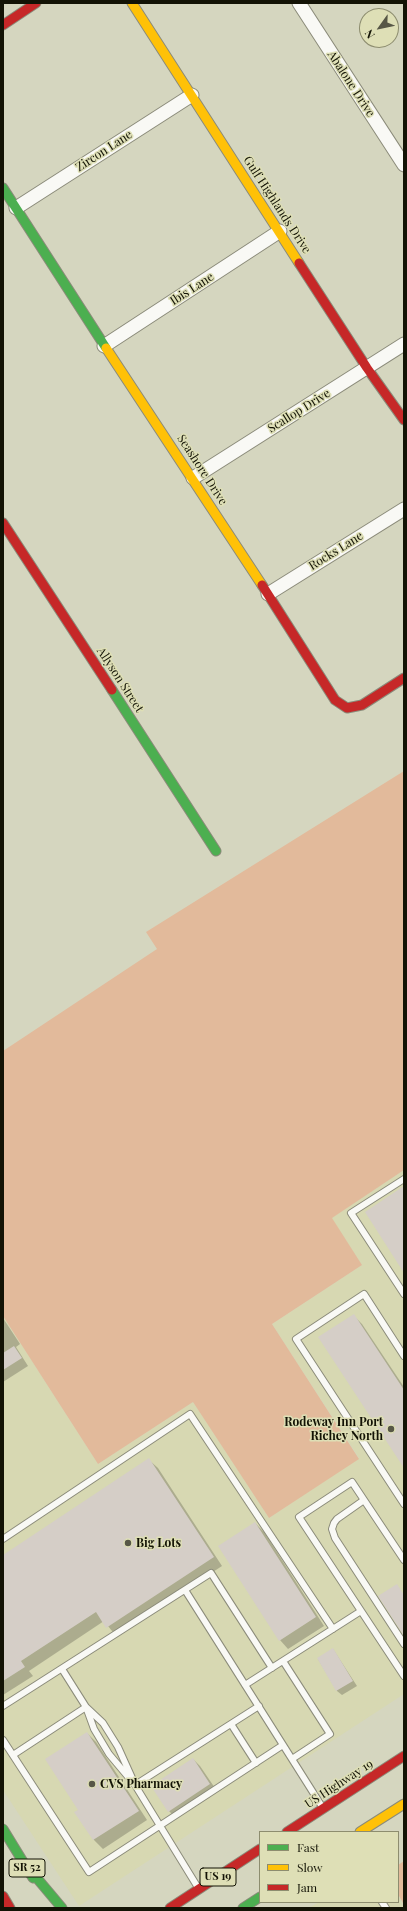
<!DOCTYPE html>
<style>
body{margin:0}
#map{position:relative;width:407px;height:1911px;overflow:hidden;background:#d5d6bf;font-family:"Playfair Display",serif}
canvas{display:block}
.frame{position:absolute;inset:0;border:4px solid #131305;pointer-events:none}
.legend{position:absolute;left:259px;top:1831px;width:140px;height:72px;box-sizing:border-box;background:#dedfb6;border:1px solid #8d8d6f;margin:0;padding:5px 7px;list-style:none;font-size:12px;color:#131305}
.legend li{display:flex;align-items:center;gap:8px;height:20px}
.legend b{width:20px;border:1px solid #8d8d6f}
.north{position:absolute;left:359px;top:8px;width:40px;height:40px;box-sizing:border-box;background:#dedfb6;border:1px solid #8d8d6f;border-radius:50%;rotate:237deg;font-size:11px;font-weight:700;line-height:16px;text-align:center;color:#131305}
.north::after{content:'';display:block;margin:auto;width:14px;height:18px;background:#575746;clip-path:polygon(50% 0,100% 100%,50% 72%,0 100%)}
</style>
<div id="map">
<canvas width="407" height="1911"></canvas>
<div class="frame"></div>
<ul class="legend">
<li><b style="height:5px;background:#4caf50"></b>Fast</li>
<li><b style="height:5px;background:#ffc107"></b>Slow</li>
<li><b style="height:5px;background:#c62828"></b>Jam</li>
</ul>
<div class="north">N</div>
</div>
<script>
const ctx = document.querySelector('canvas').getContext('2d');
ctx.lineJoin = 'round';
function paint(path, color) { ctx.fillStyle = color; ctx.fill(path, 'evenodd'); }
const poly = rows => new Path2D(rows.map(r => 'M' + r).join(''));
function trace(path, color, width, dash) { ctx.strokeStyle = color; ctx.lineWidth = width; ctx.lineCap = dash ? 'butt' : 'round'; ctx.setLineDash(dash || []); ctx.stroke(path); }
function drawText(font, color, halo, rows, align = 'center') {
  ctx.font = font + ' "Playfair Display",serif'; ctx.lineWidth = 3; ctx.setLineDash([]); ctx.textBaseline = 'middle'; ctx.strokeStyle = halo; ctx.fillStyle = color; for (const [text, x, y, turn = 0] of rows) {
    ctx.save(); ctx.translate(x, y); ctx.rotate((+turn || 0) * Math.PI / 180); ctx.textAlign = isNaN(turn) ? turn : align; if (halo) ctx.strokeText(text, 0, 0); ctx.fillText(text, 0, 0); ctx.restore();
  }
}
const built = poly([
 [404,1170,404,1694,79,1906,3,1790,3,1316,98,1464,193,1402,269,1518,359,1458,272,1324,362,1265,331,1218],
 [398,1894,404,1908,309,1908,319,1902,398,1902]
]);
const green = poly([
 [404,771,404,1170,332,1218,362,1265,272,1324,359,1459,269,1518,193,1402,98,1464,3,1316,3,1051,157,949,146,932],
 [404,1861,404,1905,398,1894,398,1865]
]);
const shadow = poly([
 [353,1315,362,1324,404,1387,404,1466],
 [3,1318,20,1344,16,1347,28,1366,3,1382],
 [149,1460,158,1468,222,1566,116,1636,104,1621,29,1671,33,1676,3,1695,3,1556],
 [255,1523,264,1532,324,1626,288,1649,280,1640],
 [333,1649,357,1686,342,1695,337,1691,318,1659],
 [87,1733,96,1742,147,1820,103,1849,94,1840,76,1812,79,1810],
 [193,1759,200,1766,217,1791,176,1818,169,1811]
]);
const building = poly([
 [404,1186,404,1273,365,1212],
 [354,1314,404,1390,404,1468,318,1337],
 [14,1346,22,1358,3,1370,3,1353],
 [149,1458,214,1557,106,1628,96,1612,21,1661,25,1667,3,1681,3,1555],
 [255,1522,316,1617,279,1641,218,1546],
 [397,1584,404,1595,404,1636,378,1596],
 [333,1648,353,1681,336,1691,317,1658],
 [87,1732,139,1811,93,1840,74,1812,78,1810,45,1759],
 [193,1758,210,1784,168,1812,151,1786]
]);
const lane = poly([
 [404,1179,351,1213,404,1294],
 [404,1356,364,1294,296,1339,404,1504],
 [364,1500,337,1519,334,1523,332,1529,335,1538,404,1644],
 [3,1539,190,1414,333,1629],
 [404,1560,352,1482,299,1517,404,1676],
 [185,1590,321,1805],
 [283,1661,330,1734,292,1759],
 [62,1669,86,1707,103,1723,118,1747,132,1778],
 [245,1685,361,1611],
 [3,1706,211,1573,272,1668],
 [231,1724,256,1763],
 [3,1740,89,1872,283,1745],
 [13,1755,86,1707,94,1729,109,1754,135,1785,197,1886],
 [135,1785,259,1706],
 [382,1902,386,1908]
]);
const street = poly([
 [299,3,404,165],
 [16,208,192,95],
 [104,346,280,231],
 [193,478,404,344],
 [268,594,404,509]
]);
const fast = poly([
 [3,188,106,348],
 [112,690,216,851],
 [3,1829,33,1878],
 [25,1864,62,1908],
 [243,1908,260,1897]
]);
const slow = poly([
 [132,3,299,263],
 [106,348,262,585],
 [360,1832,404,1804]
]);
const jam = poly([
 [3,25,36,3],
 [299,263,367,368,404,420],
 [3,523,112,690],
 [262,585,335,700,347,708,362,705,404,678],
 [287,1832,404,1756],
 [3,1896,10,1908],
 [170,1908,260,1849]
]);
const markers = [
 [391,1429,4,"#575746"],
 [128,1543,4,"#575746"],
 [92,1784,4,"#575746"]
];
const shields = [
 [27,1868,36],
 [218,1877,36]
];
const shieldNames = [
 ["SR 52",27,1868],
 ["US 19",218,1877]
];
const streetNames = [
 ["Abalone Drive",351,84,57],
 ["Zircon Lane",104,151,-33],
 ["Gulf Highlands Drive",277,205,57],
 ["Ibis Lane",192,289,-33],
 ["Scallop Drive",299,411,-32],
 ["Seashore Drive",202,470,57],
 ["Rocks Lane",336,551,-32],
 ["Allyson Street",120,680,57],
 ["US Highway 19",339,1784,-33]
];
const poiNames = [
 ["Rodeway Inn Port",383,1422,"right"],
 ["Richey North",383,1436,"right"],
 ["Big Lots",136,1543],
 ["CVS Pharmacy",100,1784]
];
paint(built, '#d7d8b2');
paint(green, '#e2ba9b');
paint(shadow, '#0003');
paint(building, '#d5cec7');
trace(lane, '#8b8b7a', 8);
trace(street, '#8b8b7a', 15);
trace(fast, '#8b8b7a', 11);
trace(slow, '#8b8b7a', 11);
trace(jam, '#8b8b7a', 11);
trace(lane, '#f9f9f5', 6);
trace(street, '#f9f9f5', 13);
trace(fast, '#4caf50', 9);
trace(slow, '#ffc107', 9);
trace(jam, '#c62828', 9);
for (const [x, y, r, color] of markers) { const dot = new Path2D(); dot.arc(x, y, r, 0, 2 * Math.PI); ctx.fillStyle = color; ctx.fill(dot); trace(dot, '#dedfb6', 1.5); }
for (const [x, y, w] of shields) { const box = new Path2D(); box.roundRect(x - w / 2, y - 9, w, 18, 3); ctx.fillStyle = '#dedfb6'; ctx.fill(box); trace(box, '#131305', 1); }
drawText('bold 11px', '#131305', null, shieldNames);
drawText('12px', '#131305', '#dedfb6', streetNames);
drawText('bold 12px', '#131305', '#dedfb6', poiNames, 'left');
</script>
